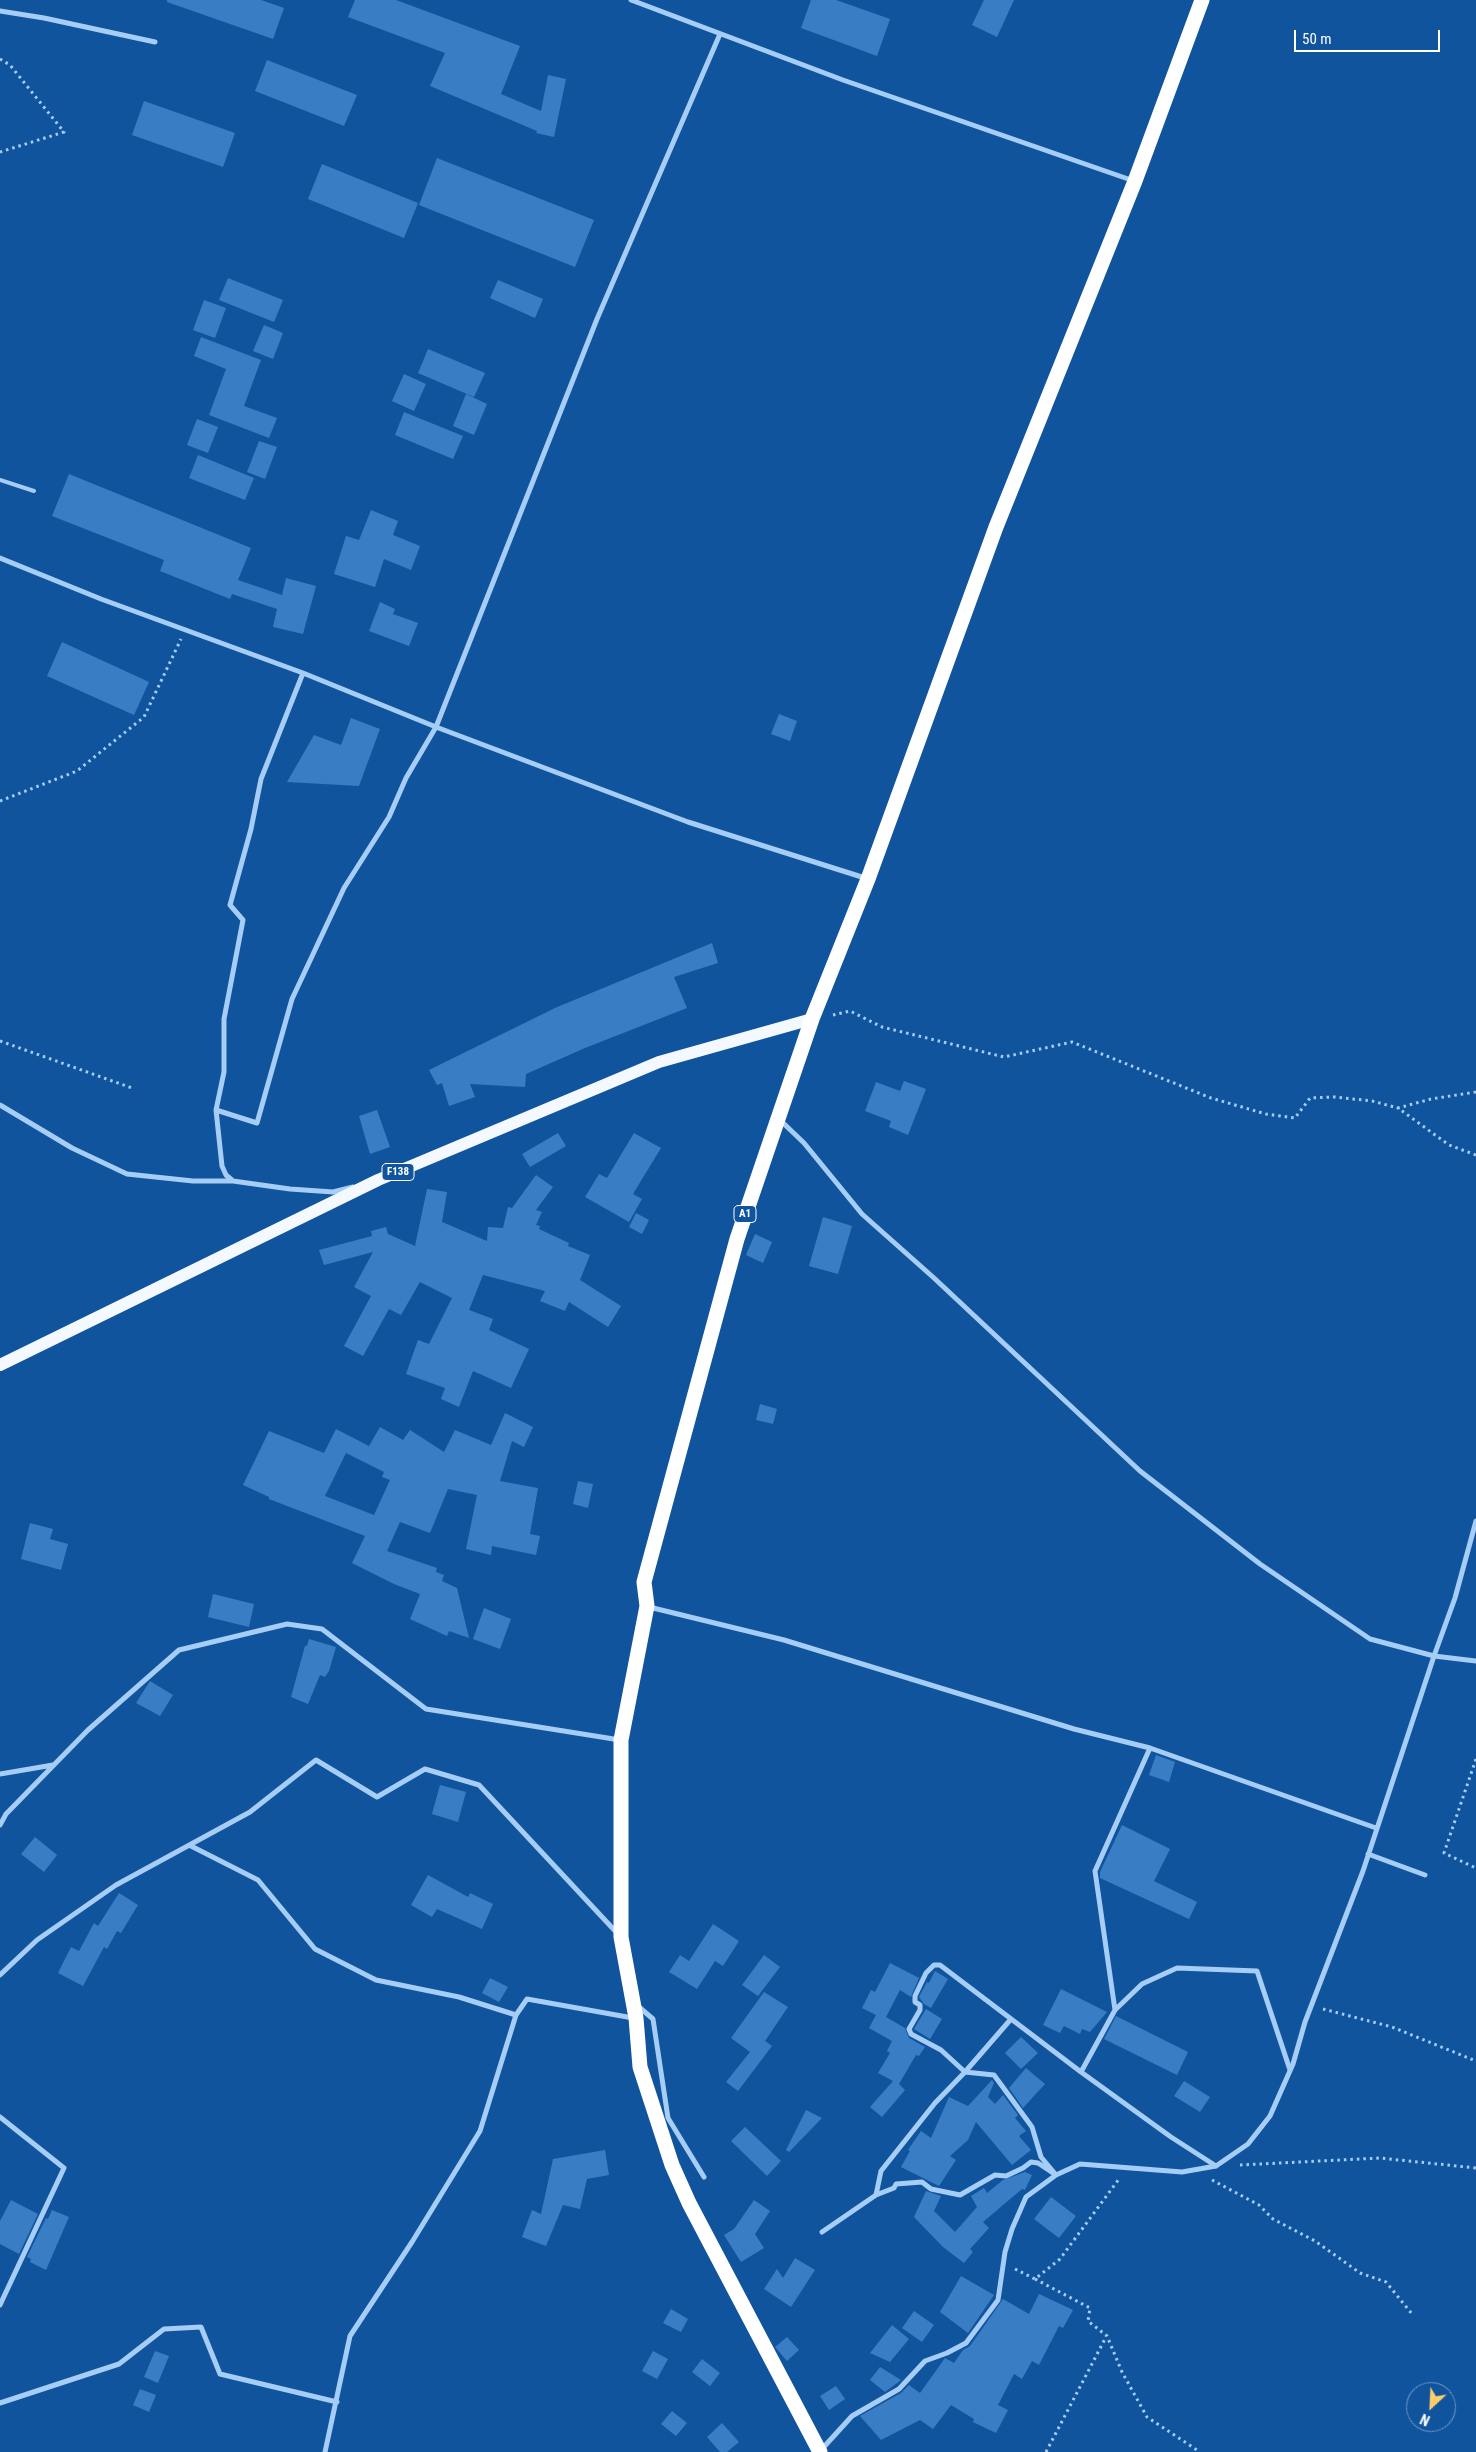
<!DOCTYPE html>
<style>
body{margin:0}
#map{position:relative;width:1476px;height:2452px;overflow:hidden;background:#10549e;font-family:"Roboto Condensed",sans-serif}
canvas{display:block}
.north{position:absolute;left:1406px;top:2382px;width:50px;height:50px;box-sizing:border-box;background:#10549e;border:1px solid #7098c5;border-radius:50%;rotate:205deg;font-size:14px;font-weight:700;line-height:20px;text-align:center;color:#fff}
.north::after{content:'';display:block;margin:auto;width:18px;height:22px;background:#ffcd6a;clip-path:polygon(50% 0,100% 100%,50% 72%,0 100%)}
.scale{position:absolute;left:1294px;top:30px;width:146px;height:22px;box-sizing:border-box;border:2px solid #fff;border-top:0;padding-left:6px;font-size:15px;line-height:18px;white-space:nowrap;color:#fff;-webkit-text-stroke:4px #10549e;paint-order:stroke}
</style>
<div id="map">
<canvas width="1476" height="2452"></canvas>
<div class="north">N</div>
<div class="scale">50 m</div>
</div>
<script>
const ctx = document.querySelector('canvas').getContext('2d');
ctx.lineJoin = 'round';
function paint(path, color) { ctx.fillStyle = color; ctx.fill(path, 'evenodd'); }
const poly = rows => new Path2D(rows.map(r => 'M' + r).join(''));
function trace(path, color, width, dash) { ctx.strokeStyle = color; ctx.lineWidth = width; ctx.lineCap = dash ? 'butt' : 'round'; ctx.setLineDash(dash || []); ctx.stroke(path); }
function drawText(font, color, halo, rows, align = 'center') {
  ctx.font = font + ' "Roboto Condensed",sans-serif'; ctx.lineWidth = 4; ctx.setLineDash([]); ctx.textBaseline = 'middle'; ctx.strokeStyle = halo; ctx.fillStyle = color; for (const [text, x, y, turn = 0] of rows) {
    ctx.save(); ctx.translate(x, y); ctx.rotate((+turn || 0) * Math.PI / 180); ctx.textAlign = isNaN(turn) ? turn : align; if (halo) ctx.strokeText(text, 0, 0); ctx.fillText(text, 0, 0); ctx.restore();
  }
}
const building = poly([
 [167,0,261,0,284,8,273,39,167,2],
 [355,0,396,0,520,46,501,94,541,111,548,75,566,79,554,137,536,133,537,131,430,86,445,53,348,17],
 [811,0,836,0,890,19,877,56,801,28],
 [984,0,1014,0,997,37,972,25],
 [267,60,357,95,344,126,255,91],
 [144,101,235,133,223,167,132,135],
 [437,158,594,220,575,267,419,205],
 [322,164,418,203,404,238,308,199],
 [228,278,283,300,274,322,219,300],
 [498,280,543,299,535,318,490,298],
 [204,300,226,308,215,338,193,330],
 [264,325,283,333,273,359,253,351],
 [201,337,261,360,244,406,277,418,269,438,209,415,226,369,194,356],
 [428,349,485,373,474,397,418,373],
 [404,374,426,384,414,411,392,401],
 [466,394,487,404,474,435,453,426],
 [404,412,463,436,453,459,395,435],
 [197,419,218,427,208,453,187,445],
 [259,441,277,447,265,479,247,472],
 [198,455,254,478,245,500,189,478],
 [69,474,251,548,238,580,282,595,286,578,316,586,303,634,273,627,277,609,232,594,230,599,160,571,164,560,52,516],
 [371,510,398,521,393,535,420,546,411,570,384,559,375,587,334,574,346,536,359,540],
 [380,602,395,609,393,614,418,623,409,646,369,631],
 [62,642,149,682,134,715,47,676],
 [779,714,797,721,790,741,771,734],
 [351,718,380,729,359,786,287,782,314,735,341,745],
 [712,943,718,963,674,977,687,1008,585,1048,526,1074,525,1087,470,1084,475,1097,449,1106,442,1083,437,1085,429,1070,555,1008],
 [904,1081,926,1089,908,1135,889,1127,891,1121,865,1111,876,1082,900,1091],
 [377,1110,390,1147,370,1154,359,1116],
 [558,1133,566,1146,530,1167,522,1154],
 [634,1133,661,1148,633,1194,642,1199,629,1222,585,1197,599,1174,607,1178],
 [536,1175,553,1187,536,1210,542,1212,536,1225,540,1226,539,1229,569,1243,568,1246,590,1255,580,1280,621,1306,608,1327,569,1302,565,1311,540,1301,545,1291,483,1275,469,1310,493,1319,489,1330,529,1349,511,1388,473,1371,459,1407,441,1399,445,1388,406,1374,418,1340,429,1344,452,1298,420,1282,401,1315,389,1309,363,1356,344,1346,371,1296,354,1287,373,1252,324,1265,319,1250,372,1236,371,1231,386,1227,388,1234,415,1246,427,1189,447,1192,442,1222,487,1241,488,1227,503,1228,508,1207,512,1208],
 [636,1213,649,1220,642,1234,629,1227],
 [823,1217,852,1226,838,1274,809,1266],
 [755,1234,772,1242,763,1263,746,1255],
 [760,1404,777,1409,773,1424,756,1420],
 [505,1413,533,1427,524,1447,512,1441,500,1481,538,1488,530,1534,540,1536,536,1555,492,1546,491,1555,466,1549,477,1495,448,1489,430,1533,400,1522,387,1551,437,1568,436,1572,444,1575,442,1581,457,1588,469,1638,449,1631,447,1636,410,1619,420,1594,394,1584,352,1563,365,1536,269,1499,269,1497,243,1485,269,1431,324,1453,336,1429,369,1446,380,1427,403,1440,410,1430,444,1452,455,1430,491,1445],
 [346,1453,384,1472,382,1477,390,1480,374,1515,325,1496],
 [578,1481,593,1484,588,1508,573,1504],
 [30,1523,53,1529,50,1539,68,1544,61,1570,21,1559],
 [213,1594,254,1604,249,1627,208,1617],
 [484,1608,511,1619,500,1649,473,1639],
 [309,1639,336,1647,329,1671,325,1677,320,1675,308,1704,291,1697,305,1646,307,1646],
 [150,1681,173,1695,160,1716,136,1703],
 [1156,1755,1175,1762,1169,1782,1149,1775],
 [440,1785,466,1792,458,1822,432,1814],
 [1122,1825,1170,1849,1154,1881,1197,1902,1189,1919,1100,1878,1100,1872],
 [35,1837,57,1855,44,1872,21,1854],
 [428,1875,468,1897,470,1893,493,1904,482,1929,437,1909,432,1917,411,1905],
 [119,1893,138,1905,121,1933,117,1931,107,1949,104,1947,83,1986,58,1973,71,1947,79,1951,94,1923,98,1926],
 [713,1924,739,1941,723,1966,715,1961,697,1989,669,1972,680,1955,689,1961],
 [764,1955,780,1967,758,1996,742,1985],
 [890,1963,919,1978,911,1997,900,1990,886,2017,905,2028,909,2038,925,2047,919,2056,916,2055,899,2084,905,2090,882,2117,870,2107,893,2081,878,2073,890,2053,887,2051,892,2041,869,2028,876,2015,862,2008,871,1990,875,1992],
 [935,1971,948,1979,931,2008,924,2004,919,1997,927,1982,929,1983],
 [490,1978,508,1987,499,2002,482,1993],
 [1061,1989,1107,2012,1090,2032,1082,2029,1080,2034,1064,2026,1060,2033,1043,2025],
 [764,1992,788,2007,765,2041,772,2046,738,2091,726,2082,750,2052,731,2038],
 [926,2009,942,2019,930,2039,914,2029],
 [1116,2016,1188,2052,1177,2075,1104,2039],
 [1021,2037,1038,2053,1021,2069,1005,2053],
 [1026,2068,1045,2084,1023,2108,1009,2088],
 [992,2080,994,2083,988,2097,995,2104,1003,2095,1018,2115,1015,2118,1026,2131,1019,2136,1031,2150,1012,2165,976,2122,968,2140,950,2156,956,2160,939,2186,901,2167,910,2151,908,2150,921,2131,931,2138,949,2097,968,2106],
 [1184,2081,1210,2097,1200,2112,1174,2096],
 [806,2110,822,2118,789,2152,786,2150],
 [745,2127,781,2161,767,2176,731,2141],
 [605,2150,609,2175,587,2179,580,2209,563,2205,546,2246,522,2237,532,2210,541,2214,553,2159],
 [1025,2172,1032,2175,1025,2190,1022,2189,983,2222,989,2228,970,2249,973,2252,964,2263,943,2247,914,2217,926,2191,941,2196,934,2211,955,2232,977,2207,971,2196,984,2188,987,2193,1003,2180],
 [1051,2197,1076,2216,1059,2238,1034,2219],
 [11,2200,38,2214,19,2254,0,2244,0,2221],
 [754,2200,770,2211,755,2234,764,2248,741,2262,724,2235,734,2229],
 [52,2210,69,2217,46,2270,30,2262,31,2259,27,2257,46,2218,48,2219],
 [795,2258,815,2270,791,2307,764,2289,777,2269,783,2278],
 [961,2276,994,2295,968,2333,940,2312],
 [1039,2294,1073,2310,1063,2328,1059,2326,1039,2365,1032,2361,1022,2379,1014,2374,998,2405,1008,2410,996,2433,973,2422,974,2419,951,2405,933,2429,920,2420,881,2440,860,2416,901,2393,909,2385,920,2393,945,2358,954,2363,963,2350,970,2346,1003,2299,1029,2314],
 [671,2309,688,2319,681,2332,663,2323],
 [914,2311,934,2325,922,2342,902,2328],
 [892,2325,909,2339,890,2362,870,2353],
 [787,2337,799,2350,787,2361,775,2347],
 [155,2351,169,2356,158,2383,144,2377],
 [653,2351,668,2359,657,2379,642,2371],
 [702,2359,720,2373,710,2386,692,2372],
 [880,2367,901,2380,885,2392,870,2380],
 [836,2386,845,2399,829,2410,820,2396],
 [140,2389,156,2395,149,2412,133,2405],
 [672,2411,687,2423,676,2436,661,2424],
 [722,2423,739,2442,727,2452,720,2452,707,2437]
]);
const path = poly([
 [0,59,10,65,64,132,0,152],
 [0,801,77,771,144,717,181,639],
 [833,1015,850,1011,882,1027,1004,1057,1072,1042,1211,1098,1266,1114,1295,1118,1310,1098,1335,1097,1372,1101,1398,1108],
 [0,1041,132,1088],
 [1476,1092,1431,1099,1398,1108,1449,1145,1476,1155],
 [1476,1759,1444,1853,1476,1868],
 [1323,2009,1392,2027,1476,2061],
 [1240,2165,1380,2158,1476,2168],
 [1212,2180,1259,2205,1273,2219,1315,2241,1360,2273,1386,2282,1412,2314],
 [1015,2269,1035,2279,1060,2259,1119,2179],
 [1035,2279,1090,2308,1088,2321,1107,2336,1122,2372,1147,2417,1200,2452],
 [1046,2452,1106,2337]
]);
const lane = poly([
 [0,480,34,491]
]);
const street = poly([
 [631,0,843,80,1134,181],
 [0,11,44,18,155,42],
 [0,558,101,599,303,673,436,727,688,822,865,878],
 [0,1105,72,1148,127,1174,193,1181,232,1181],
 [216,1110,224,1072,224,1019,243,920,230,905,251,829,261,779,303,673],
 [780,1120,804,1143,862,1214,934,1278,1140,1471,1260,1564,1370,1639,1434,1656,1476,1661],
 [353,1187,333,1192,290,1189,233,1181,226,1175,222,1166,216,1110,257,1123,292,999,344,888,389,817,406,778,436,727,597,319,720,34],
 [649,1607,784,1640,1074,1729,1150,1748,1095,1871,1115,2010,1081,2072,940,1965,934,1965,926,1973,915,1996,915,2002,920,2005,920,2010,909,2029,911,2034,941,2050,965,2072,994,2075,1032,2127,1041,2157,1056,2175,1026,2197,1012,2229,1005,2252,998,2300,966,2343,947,2353,925,2361,899,2389,852,2416,822,2449],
 [1150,1748,1376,1828],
 [0,1774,53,1765],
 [0,1825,6,1814,88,1730,179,1650,287,1624,322,1629,426,1709,620,1740],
 [191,1846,258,1880,315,1949,376,1980,459,1997,516,2015,527,1999,633,2018],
 [1368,1854,1425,1875],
 [0,1975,37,1940,116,1885,250,1812,316,1760,377,1797,425,1769,479,1785,617,1933],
 [639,2007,653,2019,668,2118,704,2177],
 [1115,2010,1142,1984,1177,1968,1257,1971,1290,2070],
 [1081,2072,1171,2137,1216,2166],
 [0,2117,64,2168,0,2305],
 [876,2195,881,2171,935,2103,965,2072,1011,2019],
 [822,2232,876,2195,894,2188,896,2184,922,2182,931,2189,960,2195,995,2175,1006,2176,1023,2168,1031,2162,1038,2163,1056,2175,1080,2164,1182,2172,1216,2166,1248,2144,1270,2116,1293,2064,1305,2022,1363,1871,1434,1656,1455,1598,1476,1521],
 [0,2403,119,2364,164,2329,201,2327,220,2374,337,2402],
 [325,2452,350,2336,412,2242,480,2131,516,2015]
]);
const primary = poly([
 [0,1365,378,1180,659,1062,812,1019]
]);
const highway = poly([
 [820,2452,689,2203,672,2165,640,2067,636,2018,621,1937,621,1740,647,1606,644,1582,737,1239,812,1019,868,879,996,527,1135,181,1202,0]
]);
const shields = [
 [398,1172,32],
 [745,1214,22]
];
const shieldNames = [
 ["F138",398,1172],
 ["A1",745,1214]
];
paint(building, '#397ec5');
trace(path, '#a6cdf5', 3, [2.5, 4]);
trace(lane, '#a6cdf5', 4);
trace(street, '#a6cdf5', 5);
trace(primary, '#f4f9ff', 12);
trace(highway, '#fff', 15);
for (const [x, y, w] of shields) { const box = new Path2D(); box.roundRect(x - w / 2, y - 8.5, w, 17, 4); ctx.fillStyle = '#10549e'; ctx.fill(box); trace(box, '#fff', 1); }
drawText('bold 11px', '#fff', null, shieldNames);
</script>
